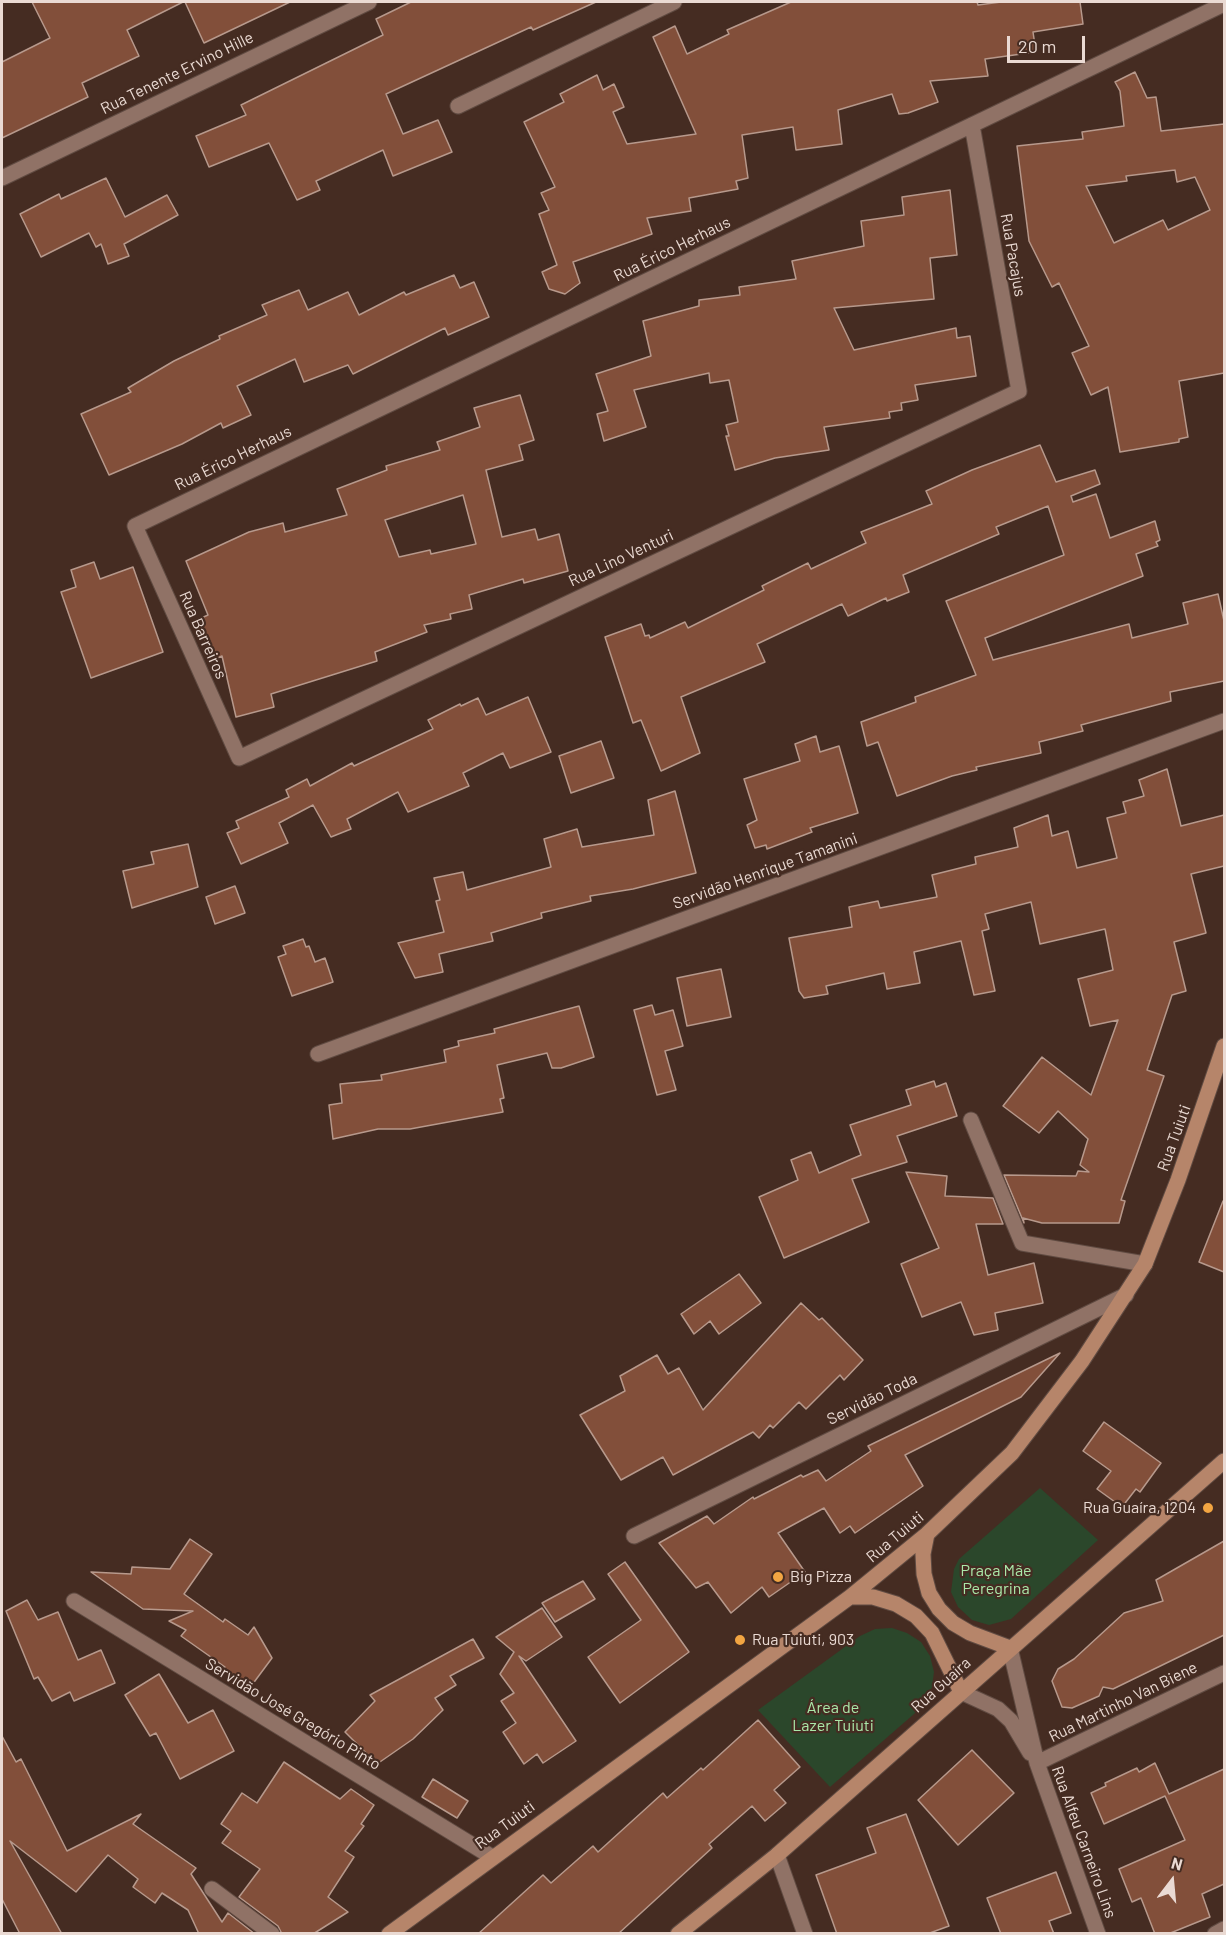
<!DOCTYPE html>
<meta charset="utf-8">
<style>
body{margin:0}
#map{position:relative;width:1226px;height:1935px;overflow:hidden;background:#452c22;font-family:Barlow,sans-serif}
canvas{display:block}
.frame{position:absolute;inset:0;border:3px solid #eadad3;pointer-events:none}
.north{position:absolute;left:1142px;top:1851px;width:60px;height:60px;-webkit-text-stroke:4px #452c22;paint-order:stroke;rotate:16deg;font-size:16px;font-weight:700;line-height:24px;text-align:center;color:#eadad3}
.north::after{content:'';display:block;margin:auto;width:21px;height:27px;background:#eadad3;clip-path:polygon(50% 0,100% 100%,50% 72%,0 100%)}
.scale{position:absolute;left:1007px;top:36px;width:78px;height:27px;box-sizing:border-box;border:3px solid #eadad3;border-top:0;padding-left:8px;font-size:18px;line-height:21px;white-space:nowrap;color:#eadad3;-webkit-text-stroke:4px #452c22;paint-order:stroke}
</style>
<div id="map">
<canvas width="1226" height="1935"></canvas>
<div class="frame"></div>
<div class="north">N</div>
<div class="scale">20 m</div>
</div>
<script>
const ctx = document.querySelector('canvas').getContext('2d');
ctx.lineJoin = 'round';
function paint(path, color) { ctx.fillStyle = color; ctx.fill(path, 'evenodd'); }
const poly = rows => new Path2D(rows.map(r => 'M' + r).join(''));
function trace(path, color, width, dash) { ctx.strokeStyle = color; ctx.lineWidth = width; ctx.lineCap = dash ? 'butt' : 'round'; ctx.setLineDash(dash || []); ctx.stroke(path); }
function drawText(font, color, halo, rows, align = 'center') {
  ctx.font = font + ' Barlow,sans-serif'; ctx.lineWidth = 4.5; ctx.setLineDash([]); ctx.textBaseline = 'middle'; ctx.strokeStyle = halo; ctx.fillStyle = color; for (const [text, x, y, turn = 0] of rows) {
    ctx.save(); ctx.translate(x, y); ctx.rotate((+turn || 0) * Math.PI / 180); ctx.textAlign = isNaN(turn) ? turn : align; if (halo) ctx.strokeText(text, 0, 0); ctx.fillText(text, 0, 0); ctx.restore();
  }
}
const green = poly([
 [1040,1488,1098,1540,1011,1619,989,1625,972,1620,958,1607,951,1592,954,1569,959,1559],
 [892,1628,907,1633,921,1642,930,1656,934,1672,932,1687,925,1702,914,1714,830,1787,758,1710,860,1636,875,1629]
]);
const building = poly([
 [32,2,183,2,127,30,139,56,82,83,88,97,2,138,2,62,50,38,32,2],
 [185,2,290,2,204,43,185,2],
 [411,2,596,2,533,30,531,27,386,94,403,134,438,120,452,152,393,176,383,150,316,181,320,190,297,200,269,143,209,167,196,136,246,115,241,105,383,35,376,19,411,2],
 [791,2,977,2,978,5,1001,2,1080,2,1083,24,1033,32,1036,52,985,59,988,76,930,81,938,102,908,113,899,114,892,94,838,110,842,144,796,150,793,127,742,135,748,178,736,181,738,189,689,198,691,211,647,218,652,234,573,262,580,283,565,294,549,289,542,272,557,265,539,214,549,210,541,193,555,187,524,122,564,102,560,94,597,75,603,90,614,84,624,107,613,112,627,144,696,134,653,37,675,26,687,54,729,34,727,30,791,2],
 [1135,72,1147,98,1156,97,1161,131,1224,124,1224,373,1179,381,1188,437,1179,439,1179,442,1120,452,1108,387,1091,395,1072,353,1089,346,1059,283,1052,287,1029,241,1017,146,1083,139,1082,132,1124,126,1120,91,1115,82,1135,72],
 [1175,170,1177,182,1195,177,1210,210,1168,230,1163,220,1114,243,1086,186,1127,181,1126,176,1175,170],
 [106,178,125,217,167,195,178,215,124,244,129,256,108,264,101,244,96,247,89,233,41,257,20,214,59,194,61,199,106,178],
 [950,190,957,255,930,258,934,299,834,308,854,350,956,328,957,338,970,336,976,376,915,385,918,400,901,403,902,410,889,412,890,418,824,427,829,450,775,458,735,470,726,436,729,436,726,425,738,422,729,380,710,383,709,373,634,390,646,427,604,441,597,414,608,411,596,374,651,356,643,321,699,306,699,300,740,295,739,287,796,279,792,261,864,246,861,221,904,215,902,197,950,190],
 [454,275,460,288,474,282,489,317,448,335,445,328,353,374,348,365,304,382,295,359,237,386,251,415,223,428,221,423,182,444,109,475,81,414,131,392,128,388,174,361,220,339,219,336,267,315,262,305,299,290,308,310,348,292,359,315,404,292,406,295,454,275],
 [520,395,534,440,519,445,523,460,486,470,502,537,535,529,538,540,559,534,568,571,524,583,523,579,469,595,472,609,450,614,451,619,424,625,427,632,375,652,377,661,271,694,274,707,236,717,222,656,213,660,197,620,208,615,186,561,249,532,283,523,285,532,347,515,337,489,387,470,386,466,440,450,437,442,480,427,474,408,520,395],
 [463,495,476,544,431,554,430,550,399,557,385,520,463,495],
 [1040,445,1056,482,1095,470,1100,484,1071,496,1073,502,1096,494,1110,538,1155,521,1160,540,1156,542,1158,546,1136,554,1143,576,985,638,993,660,1129,624,1132,638,1188,624,1183,603,1218,594,1224,621,1224,681,1170,692,1171,701,1081,725,1083,731,1039,742,1041,753,976,767,977,770,952,776,897,796,878,742,867,746,861,722,916,702,915,697,976,675,946,601,1064,555,1048,506,996,527,999,534,903,575,909,592,887,601,886,598,848,616,842,604,757,644,765,662,681,697,700,753,661,771,641,720,633,723,605,637,641,624,645,636,649,635,650,638,685,622,688,628,764,590,762,586,808,563,811,569,866,543,861,532,932,504,926,491,972,470,1040,445],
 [94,562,100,579,133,567,163,652,91,678,61,592,76,587,71,570,94,562],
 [528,697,551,752,510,768,503,753,463,773,469,786,408,812,398,792,347,819,351,829,331,837,313,805,279,823,288,843,241,864,227,833,239,828,236,821,289,797,286,790,307,779,310,786,352,763,354,766,433,729,428,720,460,704,461,706,478,698,486,715,528,697],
 [816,736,820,752,839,746,858,813,810,828,812,832,767,849,766,845,755,848,747,825,757,820,744,779,800,761,795,744,816,736],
 [601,741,614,778,571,793,559,756,601,741],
 [1167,769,1181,826,1224,815,1224,866,1191,874,1206,933,1174,942,1186,991,1172,995,1147,1070,1164,1076,1121,1200,1125,1201,1119,1223,1042,1223,1023,1218,1024,1223,1004,1175,1076,1176,1078,1171,1089,1172,1080,1165,1088,1139,1058,1111,1039,1133,1003,1106,1042,1057,1091,1095,1118,1020,1090,1026,1078,979,1113,970,1105,929,1040,944,1031,902,985,914,989,929,982,931,995,991,974,995,961,941,914,952,920,983,887,989,884,973,826,986,828,994,804,998,799,991,789,938,852,927,849,907,878,901,880,908,937,897,932,875,976,864,975,857,1018,847,1014,828,1048,815,1052,836,1068,831,1077,868,1117,858,1107,818,1126,813,1123,802,1144,796,1139,780,1167,769],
 [675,791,696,873,633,889,590,896,591,901,541,913,542,918,491,933,493,941,439,954,443,972,415,978,398,943,444,932,436,901,440,900,434,878,463,872,467,890,551,867,544,839,577,829,582,847,654,835,648,800,675,791],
 [188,844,198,887,132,908,123,871,154,864,151,852,188,844],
 [235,886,245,913,215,924,206,897,235,886],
 [303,939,306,947,309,946,315,962,325,958,333,982,292,996,278,957,286,954,283,946,303,939],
 [721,969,731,1017,687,1026,677,978,721,969],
 [652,1005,655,1015,673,1010,683,1046,665,1051,676,1090,657,1095,634,1010,652,1005],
 [579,1006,594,1057,561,1068,552,1068,547,1053,497,1065,504,1098,500,1099,503,1112,410,1129,378,1129,333,1139,329,1105,342,1103,340,1084,382,1080,381,1075,446,1062,444,1050,459,1046,458,1041,495,1033,494,1029,579,1006],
 [934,1081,936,1087,946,1083,957,1116,897,1136,907,1162,852,1179,869,1222,784,1258,759,1197,798,1180,791,1160,811,1152,819,1173,861,1155,850,1125,911,1105,906,1090,934,1081],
 [906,1172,947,1176,945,1196,993,1198,1003,1224,976,1224,988,1275,1034,1263,1043,1303,995,1313,998,1330,974,1335,961,1302,922,1317,901,1264,939,1248,906,1172],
 [1223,1201,1224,1201,1224,1272,1199,1262,1223,1201],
 [739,1274,761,1303,719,1334,710,1321,694,1334,681,1314,739,1274],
 [801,1303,819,1320,822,1318,863,1360,844,1380,840,1375,806,1409,799,1402,773,1428,770,1425,759,1438,753,1432,673,1475,663,1457,621,1480,580,1415,625,1391,620,1376,657,1355,668,1374,679,1368,703,1410,801,1303],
 [1060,1353,1021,1397,905,1455,923,1486,855,1533,850,1526,840,1533,824,1508,778,1533,805,1572,769,1597,762,1587,731,1613,708,1582,696,1588,659,1543,707,1516,714,1524,753,1497,754,1499,801,1475,803,1477,818,1470,826,1481,871,1451,868,1446,1060,1353],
 [1104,1422,1161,1463,1140,1492,1136,1489,1122,1507,1097,1489,1111,1471,1083,1451,1104,1422],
 [190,1539,212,1554,184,1594,223,1622,225,1619,248,1635,254,1627,272,1658,249,1689,223,1670,225,1667,181,1636,186,1630,169,1621,193,1611,143,1609,91,1572,131,1574,132,1567,170,1569,190,1539],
 [1224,1541,1224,1635,1113,1689,1103,1687,1099,1696,1072,1708,1062,1707,1052,1681,1058,1669,1074,1659,1124,1613,1163,1601,1156,1580,1224,1541],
 [625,1562,689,1652,620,1703,588,1657,641,1620,608,1574,625,1562],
 [583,1581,595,1599,555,1622,542,1603,583,1581],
 [27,1600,38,1620,58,1612,78,1660,101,1650,115,1683,74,1701,70,1692,52,1701,38,1677,34,1679,6,1611,27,1600],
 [542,1608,562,1637,526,1661,519,1656,576,1741,543,1763,537,1754,524,1764,503,1732,516,1723,501,1701,514,1693,500,1674,514,1652,496,1637,542,1608],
 [473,1639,484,1658,450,1676,456,1685,435,1698,443,1710,413,1739,377,1764,345,1732,375,1701,370,1695,473,1639],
 [159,1674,188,1723,213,1710,234,1751,180,1779,156,1733,150,1736,125,1695,159,1674],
 [758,1720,800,1767,774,1790,786,1803,765,1821,752,1806,709,1844,712,1848,618,1934,478,1934,543,1875,551,1883,593,1846,598,1852,663,1793,667,1798,701,1768,703,1770,758,1720],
 [2,1736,16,1762,21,1759,67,1851,141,1814,133,1824,196,1868,191,1874,222,1922,228,1913,255,1934,199,1934,188,1910,162,1893,155,1903,133,1887,138,1879,108,1855,76,1892,10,1841,62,1934,20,1934,2,1899,2,1736],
 [972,1750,1014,1793,958,1845,918,1800,972,1750],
 [284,1762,340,1799,351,1789,374,1805,361,1824,364,1826,345,1851,354,1857,328,1897,348,1912,313,1934,282,1934,278,1926,239,1897,260,1869,222,1843,231,1831,221,1824,242,1793,257,1803,284,1762],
 [1155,1763,1169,1794,1224,1769,1224,1884,1202,1894,1210,1917,1168,1934,1155,1934,1141,1898,1132,1902,1119,1869,1185,1840,1165,1796,1104,1824,1091,1793,1106,1786,1105,1783,1137,1768,1139,1772,1155,1763],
 [433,1779,468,1801,457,1818,422,1797,433,1779],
 [906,1814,949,1926,927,1934,837,1934,816,1875,876,1853,867,1828,906,1814],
 [1056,1872,1071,1913,1049,1921,1054,1934,1001,1934,987,1898,1056,1872]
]);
const street = poly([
 [458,106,674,2],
 [972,125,1019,391,239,758,135,526,972,125,1224,4],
 [2,178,369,2],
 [318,1054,1224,721],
 [971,1120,1022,1243,1145,1264],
 [634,1536,1126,1295],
 [74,1601,492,1857],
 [1010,1648,1037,1763,1098,1934],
 [961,1692,998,1709,1011,1721,1030,1753],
 [1037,1763,1224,1673],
 [777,1855,805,1934],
 [212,1889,272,1934],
 [1215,1934,1224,1929]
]);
const primary = poly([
 [927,1534,923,1554,924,1574,929,1593,939,1609,953,1623,970,1633,1010,1648],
 [850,1597,873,1597,896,1604,916,1616,932,1633,961,1692],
 [389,1934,850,1597,927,1534,1012,1453,1082,1361,1145,1264,1178,1180,1224,1046],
 [678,1934,777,1855,1224,1461]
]);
const markers = [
 [1208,1508,6,"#f2a542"],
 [778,1577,6,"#f2a542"],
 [740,1640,6,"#f2a542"]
];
const streetNames = [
 ["Rua Tenente Ervino Hille",177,73,-26],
 ["Rua Érico Herhaus",672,249,-26],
 ["Rua Pacajus",1013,255,80],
 ["Rua Érico Herhaus",233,458,-26],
 ["Rua Lino Venturi",621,558,-25],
 ["Rua Barreiros",203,635,66],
 ["Servidão Henrique Tamanini",765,871,-20],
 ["Rua Tuiuti",1174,1138,-70],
 ["Servidão Toda",872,1399,-26],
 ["Rua Tuiuti",895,1537,-40],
 ["Rua Guaíra",941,1685,-42],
 ["Rua Martinho Van Biene",1123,1702,-26],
 ["Servidão José Gregório Pinto",293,1714,31],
 ["Rua Tuiuti",505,1825,-36],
 ["Rua Alfeu Carneiro Lins",1084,1842,70]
];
const poiNames = [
 ["Rua Guaíra, 1204",1196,1508,"right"],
 ["Big Pizza",790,1577],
 ["Rua Tuiuti, 903",752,1640]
];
const parkNames = [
 ["Praça Mãe",996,1571],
 ["Peregrina",996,1589],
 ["Área de",833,1708],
 ["Lazer Tuiuti",833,1726]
];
paint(green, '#2b472b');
paint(building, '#824f3a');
trace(building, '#b7998c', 1.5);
trace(street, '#604b42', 17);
trace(primary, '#604b42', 17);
trace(street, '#907266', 15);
trace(primary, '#b6856a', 15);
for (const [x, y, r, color] of markers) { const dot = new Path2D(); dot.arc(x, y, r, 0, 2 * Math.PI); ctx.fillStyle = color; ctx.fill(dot); trace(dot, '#452c22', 2); }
drawText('16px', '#eadad3', '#452c22', streetNames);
drawText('16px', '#eadad3', '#452c22', poiNames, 'left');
drawText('16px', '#aae8a9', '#452c22', parkNames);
</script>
